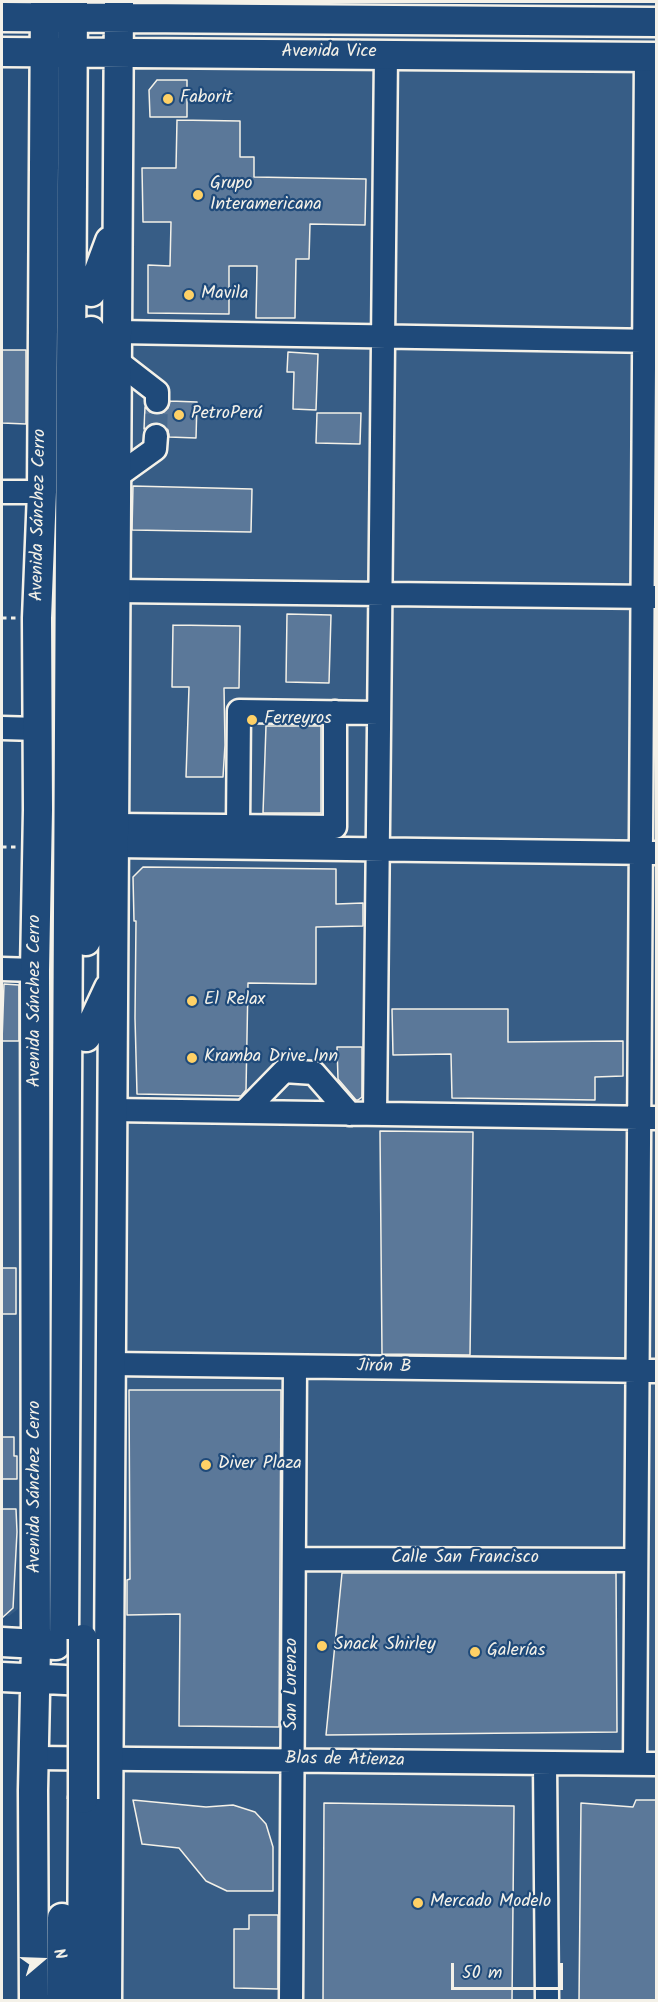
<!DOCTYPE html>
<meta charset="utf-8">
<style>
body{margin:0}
#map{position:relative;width:658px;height:2002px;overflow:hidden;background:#28517e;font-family:Kalam,sans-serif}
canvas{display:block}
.frame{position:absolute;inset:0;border:3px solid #f4f1e8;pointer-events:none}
.north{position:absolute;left:12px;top:1930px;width:60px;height:60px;-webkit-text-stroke:4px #1f4a7a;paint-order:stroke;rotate:71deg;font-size:16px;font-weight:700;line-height:24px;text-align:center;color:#f4f1e8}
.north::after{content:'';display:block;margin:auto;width:21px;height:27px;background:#f4f1e8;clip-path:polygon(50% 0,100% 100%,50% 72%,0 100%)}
.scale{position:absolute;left:451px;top:1963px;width:112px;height:27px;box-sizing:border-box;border:3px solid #f4f1e8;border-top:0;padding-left:8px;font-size:18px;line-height:21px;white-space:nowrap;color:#f4f1e8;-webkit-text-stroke:4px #1f4a7a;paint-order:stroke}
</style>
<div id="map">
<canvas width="658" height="2002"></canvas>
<div class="frame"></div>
<div class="north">N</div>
<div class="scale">50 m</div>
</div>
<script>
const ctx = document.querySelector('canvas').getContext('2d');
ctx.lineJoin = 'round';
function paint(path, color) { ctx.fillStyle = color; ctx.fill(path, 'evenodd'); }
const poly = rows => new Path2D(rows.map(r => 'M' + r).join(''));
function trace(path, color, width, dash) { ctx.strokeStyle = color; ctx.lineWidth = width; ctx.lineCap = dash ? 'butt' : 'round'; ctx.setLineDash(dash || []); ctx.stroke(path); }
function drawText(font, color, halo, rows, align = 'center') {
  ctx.font = font + ' Kalam,sans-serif'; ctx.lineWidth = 4.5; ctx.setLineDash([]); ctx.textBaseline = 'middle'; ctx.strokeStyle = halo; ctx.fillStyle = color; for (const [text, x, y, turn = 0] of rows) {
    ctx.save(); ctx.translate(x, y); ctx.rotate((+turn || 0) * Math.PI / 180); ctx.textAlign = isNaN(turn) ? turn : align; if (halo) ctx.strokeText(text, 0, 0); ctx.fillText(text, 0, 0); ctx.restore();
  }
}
const built = poly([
 [128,34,656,36,656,2000,100,2000],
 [2,982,24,982,18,1609,9,1616,2,1615]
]);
const building = poly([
 [157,80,187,80,187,117,150,117,149,90,157,80],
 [177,120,240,121,240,157,254,157,254,177,366,179,365,225,310,224,309,259,296,259,295,318,256,318,257,266,229,266,229,314,148,313,148,265,170,266,171,222,143,222,142,168,176,168,177,120],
 [2,350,26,350,26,424,2,423,2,350],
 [288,352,318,354,316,410,293,409,294,372,287,372,288,352],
 [170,401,197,402,196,438,169,437,168,430,163,425,158,423,150,424,144,429,145,407,150,412,158,414,164,412,168,408,170,401],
 [317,413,361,413,360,444,316,443,317,413],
 [133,486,252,489,251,532,132,530,133,486],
 [287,614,331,615,329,683,286,682,287,614],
 [173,625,240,626,239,688,224,688,225,745,223,777,186,777,189,687,172,687,173,625],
 [266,726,321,726,321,813,263,813,266,726],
 [143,867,336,869,336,904,363,903,363,926,316,927,316,984,248,983,246,1090,241,1096,137,1094,135,1018,136,921,134,921,133,877,143,867],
 [4,984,19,985,19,1041,2,1041,4,984],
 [392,1009,508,1009,508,1042,623,1041,623,1076,595,1077,595,1100,452,1098,451,1054,393,1055,392,1009],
 [337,1047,362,1047,362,1097,358,1100,356,1100,338,1079,337,1047],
 [380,1131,473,1132,470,1355,382,1354,380,1131],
 [2,1268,16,1268,16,1314,2,1314,2,1268],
 [129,1390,281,1390,279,1727,179,1726,180,1614,127,1615,127,1580,130,1579,129,1390],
 [2,1437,14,1437,14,1456,17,1456,17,1479,2,1479,2,1437],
 [2,1509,16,1509,17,1532,13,1608,2,1618,2,1509],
 [342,1573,616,1573,617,1732,326,1735,342,1573],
 [133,1800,206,1807,233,1805,255,1812,266,1824,273,1847,273,1891,227,1891,206,1881,179,1848,142,1844,133,1800],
 [636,1800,657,1800,657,2001,579,2001,581,1803,633,1807,636,1800],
 [324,1803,514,1806,512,2001,323,2001,324,1803],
 [249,1915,278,1915,278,1989,234,1988,234,1929,249,1929,249,1915]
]);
const minorTunnel = poly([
 [156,436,157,401]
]);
const path = poly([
 [2,618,17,618],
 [2,847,17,847]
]);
const minor = poly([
 [117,332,656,341],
 [117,361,157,392,157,401],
 [116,477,155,449,156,436],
 [2,492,42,492],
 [115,591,656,597],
 [2,728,38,729],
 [114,825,335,827,335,712],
 [238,826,239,711,379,713],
 [114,846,656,853],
 [2,969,35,970],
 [112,1110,656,1118],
 [244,1112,284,1071,314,1073,350,1114],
 [375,1114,386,54],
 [111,1364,656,1371],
 [294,1559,636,1560],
 [34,1758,656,1764],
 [545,1763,547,2000],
 [635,1764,646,57],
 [291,2000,295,1367]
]);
const major = poly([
 [2,17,656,22],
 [2,52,656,57],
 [91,292,110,241],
 [86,941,91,331],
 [86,1037,109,988],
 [64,1640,73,2],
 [2,1642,56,1645],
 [2,1677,107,1682],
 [34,2000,33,1790,36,1645,35,970,38,810,37,618,42,492,45,2],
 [62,2000,62,1918],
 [82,2000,83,1799],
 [107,2000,119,2]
]);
const majorBridge = poly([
 [83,1799,83,1639]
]);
const markers = [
 [168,99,6,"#ffd166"],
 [198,195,6,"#ffd166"],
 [189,295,6,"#ffd166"],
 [179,415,6,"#ffd166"],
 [252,720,6,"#ffd166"],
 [192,1001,6,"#ffd166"],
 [192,1058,6,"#ffd166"],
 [206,1465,6,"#ffd166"],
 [322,1646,6,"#ffd166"],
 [475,1652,6,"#ffd166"],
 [418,1903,6,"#ffd166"]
];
const streetNames = [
 ["Avenida Vice",329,53],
 ["Avenida Sánchez Cerro",40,515,-89],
 ["Avenida Sánchez Cerro",36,1001,-90],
 ["Jirón B",384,1368,1],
 ["Avenida Sánchez Cerro",36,1487,-90],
 ["Calle San Francisco",465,1559],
 ["San Lorenzo",293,1684,-90],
 ["Blas de Atienza",345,1761,1]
];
const poiNames = [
 ["Faborit",180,99],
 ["Grupo",210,185],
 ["Interamericana",210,206],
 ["Mavila",201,295],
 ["PetroPerú",191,415],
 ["Ferreyros",264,720],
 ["El Relax",204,1001],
 ["Kramba Drive Inn",204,1058],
 ["Diver Plaza",218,1465],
 ["Snack Shirley",334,1646],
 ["Galerías",487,1652],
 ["Mercado Modelo",430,1903]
];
paint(built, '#375d86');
paint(building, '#5b7899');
trace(building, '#f4f1e8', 1.5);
trace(minorTunnel, '#47698e', 22, [22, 11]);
trace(minor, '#f4f1e8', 27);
trace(major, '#f4f1e8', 33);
trace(path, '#f4f1e8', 3, [4.5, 4.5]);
trace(minor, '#1f4a7a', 22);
trace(major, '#1f4a7a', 28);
trace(majorBridge, '#f4f1e8', 33, []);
trace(majorBridge, '#1f4a7a', 28);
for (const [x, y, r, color] of markers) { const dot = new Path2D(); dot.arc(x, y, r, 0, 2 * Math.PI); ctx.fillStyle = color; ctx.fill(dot); trace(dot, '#1f4a7a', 2); }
drawText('18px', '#f4f1e8', '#1f4a7a', streetNames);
drawText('18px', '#f4f1e8', '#1f4a7a', poiNames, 'left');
</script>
